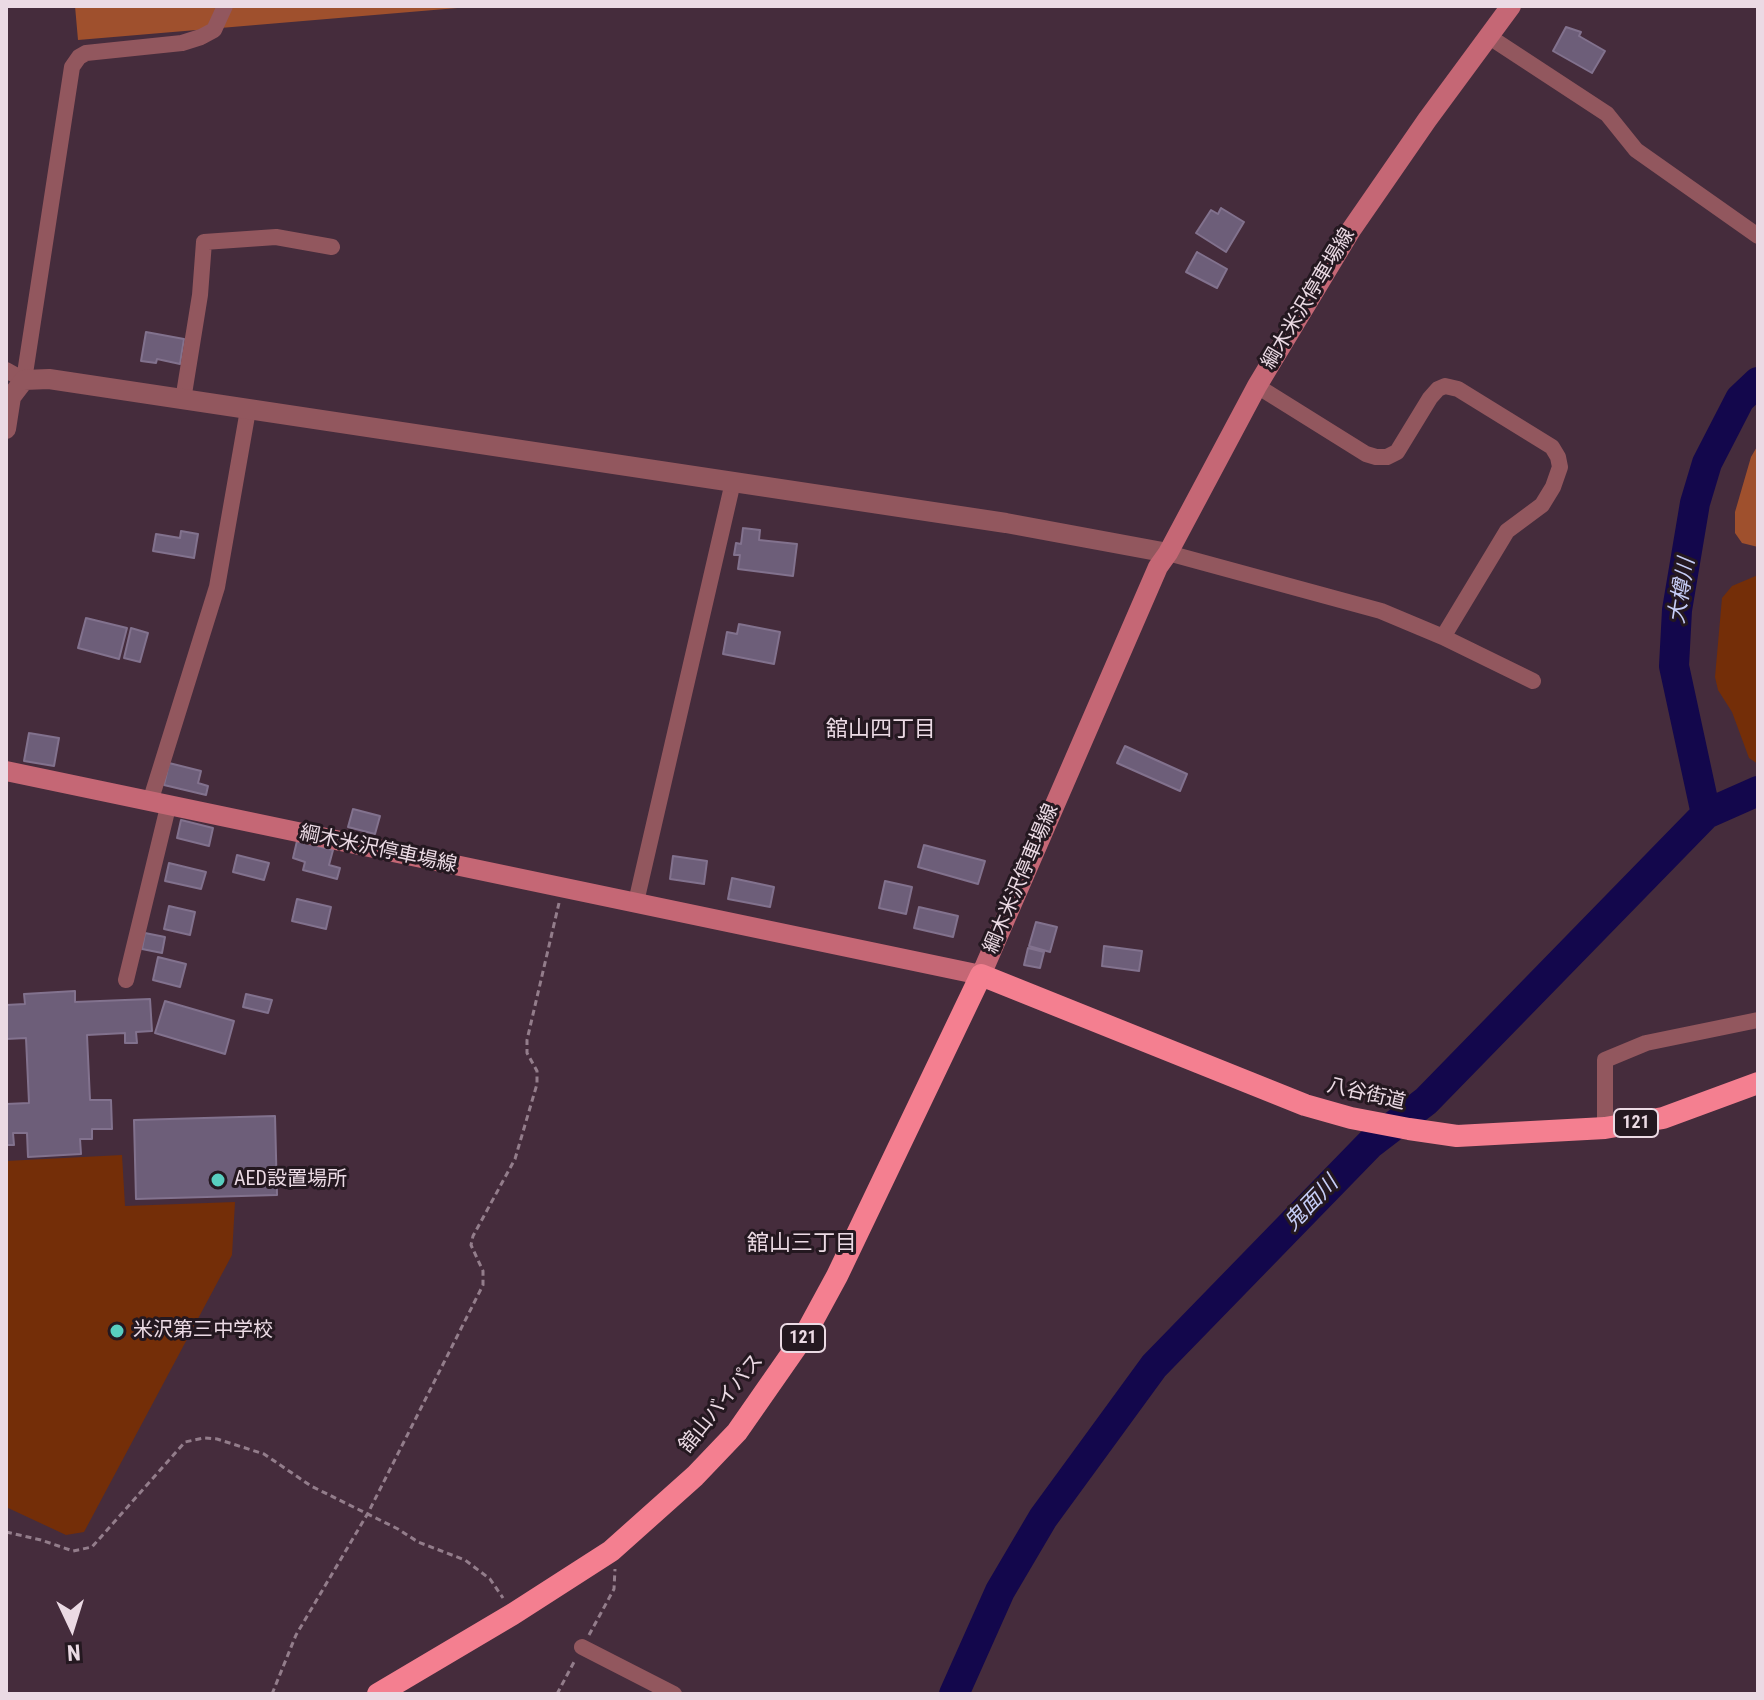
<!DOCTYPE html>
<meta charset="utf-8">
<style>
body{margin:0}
#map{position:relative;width:1764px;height:1700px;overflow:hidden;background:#452c3c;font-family:"Roboto Condensed",sans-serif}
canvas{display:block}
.frame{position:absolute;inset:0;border:8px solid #ebdae4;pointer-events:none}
.north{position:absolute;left:32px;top:1588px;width:80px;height:80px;-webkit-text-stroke:6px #241820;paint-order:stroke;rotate:176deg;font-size:22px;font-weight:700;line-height:32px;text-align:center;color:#ebdae4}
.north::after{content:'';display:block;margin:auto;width:28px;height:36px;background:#ebdae4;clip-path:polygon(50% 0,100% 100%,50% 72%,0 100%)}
</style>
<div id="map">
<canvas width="1764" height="1700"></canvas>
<div class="frame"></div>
<div class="north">N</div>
</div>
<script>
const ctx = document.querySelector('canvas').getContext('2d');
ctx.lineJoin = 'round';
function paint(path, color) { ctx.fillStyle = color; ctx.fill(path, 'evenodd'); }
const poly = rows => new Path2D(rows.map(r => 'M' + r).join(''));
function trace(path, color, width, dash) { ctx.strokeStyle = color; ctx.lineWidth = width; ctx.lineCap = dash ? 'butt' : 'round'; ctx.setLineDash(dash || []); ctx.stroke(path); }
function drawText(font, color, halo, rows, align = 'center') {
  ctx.font = font + ' "Roboto Condensed","Noto Sans JP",sans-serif'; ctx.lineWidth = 6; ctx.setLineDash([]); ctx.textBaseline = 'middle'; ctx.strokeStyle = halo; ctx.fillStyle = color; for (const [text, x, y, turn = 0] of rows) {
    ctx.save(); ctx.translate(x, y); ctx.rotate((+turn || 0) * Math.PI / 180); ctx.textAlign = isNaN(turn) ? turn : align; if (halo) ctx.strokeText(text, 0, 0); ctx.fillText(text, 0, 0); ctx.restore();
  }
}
const green = poly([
 [1758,575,1758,764,1749,758,1732,712,1718,690,1715,677,1722,598,1732,586],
 [122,1155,125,1206,235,1202,232,1255,84,1532,66,1535,6,1507,6,1161]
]);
const forest = poly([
 [75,6,481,6,78,40],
 [1758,445,1758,547,1742,543,1735,533,1735,512,1751,457]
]);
const river = poly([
 [1706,814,1674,666,1677,610,1695,503,1707,463,1740,399,1758,382],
 [954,1694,1000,1591,1043,1518,1154,1366,1370,1144,1426,1101,1706,814,1758,791]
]);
const building = poly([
 [1566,27,1581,32,1579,36,1605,51,1592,73,1553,51,1566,27],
 [1221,208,1244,222,1226,252,1196,233,1211,210,1218,214,1221,208],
 [1197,252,1227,269,1217,288,1186,272,1197,252],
 [146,332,184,339,180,364,157,359,156,363,141,361,146,332],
 [743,528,760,530,759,540,797,544,793,576,738,569,740,555,734,555,736,543,741,544,743,528],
 [181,531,198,534,194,558,153,551,156,534,180,538,181,531],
 [86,618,127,628,119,659,78,648,86,618],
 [739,624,780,632,774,664,723,654,727,632,737,634,739,624],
 [131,628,148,633,140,662,124,658,131,628],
 [29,733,59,738,54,766,24,761,29,733],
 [1125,746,1187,774,1180,791,1117,763,1125,746],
 [169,763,201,771,198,783,208,786,206,795,164,785,169,763],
 [353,809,380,816,375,834,348,827,353,809],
 [181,820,213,828,209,846,177,838,181,820],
 [297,841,333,850,329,865,340,868,337,879,303,870,305,862,293,858,297,841],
 [924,845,985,861,978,884,918,867,924,845],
 [237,855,269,863,264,880,233,872,237,855],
 [673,856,707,861,704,884,670,879,673,856],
 [169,863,206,872,201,889,165,881,169,863],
 [732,878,774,887,770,907,728,899,732,878],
 [885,881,912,887,906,914,879,908,885,881],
 [297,899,331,907,326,929,292,921,297,899],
 [169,906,195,912,190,935,164,929,169,906],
 [919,907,958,916,953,937,914,928,919,907],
 [1036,922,1057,927,1050,952,1029,946,1036,922],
 [145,933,165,937,162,953,142,949,145,933],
 [1104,946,1142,951,1139,971,1102,966,1104,946],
 [1028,948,1044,952,1040,968,1024,965,1028,948],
 [158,957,186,964,180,987,153,980,158,957],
 [75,991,75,1002,150,999,152,1031,136,1032,137,1043,125,1043,125,1033,87,1035,90,1100,111,1100,112,1129,92,1129,92,1139,80,1139,81,1154,28,1157,27,1133,13,1133,14,1145,6,1145,6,1104,29,1103,26,1038,6,1039,6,1005,25,1004,24,994,75,991],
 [246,994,272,1000,268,1013,243,1007,246,994],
 [165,1001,234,1021,225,1054,155,1033,165,1001],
 [275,1116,277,1195,136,1199,134,1120,275,1116]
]);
const path = poly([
 [6,1532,41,1540,73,1551,92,1547,185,1442,204,1438,217,1439,264,1454,311,1486,398,1529,418,1542,465,1560,490,1579,503,1598],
 [589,1635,614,1589,615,1569],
 [272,1694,296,1635,368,1513,483,1285,483,1271,471,1245,473,1236,515,1159,537,1084,537,1071,527,1053,527,1040,559,903],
 [557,1694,574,1662]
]);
const minor = poly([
 [1488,36,1607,114,1636,150,1758,236],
 [6,370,24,380,72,67,79,57,86,53,182,43,201,37,214,30,225,6],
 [1257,386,1366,454,1376,457,1387,457,1397,452,1430,398,1438,389,1445,386,1458,389,1552,447,1558,457,1560,467,1553,487,1542,505,1507,531,1443,637],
 [183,400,200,295,204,242,276,237,332,247],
 [1168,553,1381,611,1443,637,1533,681],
 [150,802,217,587,248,410],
 [636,902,733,482],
 [126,980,168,807],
 [1605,1128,1605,1060,1646,1043,1758,1020],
 [582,1647,674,1694]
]);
const tertiary = poly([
 [6,429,11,397,24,380,49,379,1006,523,1168,553]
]);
const secondary = poly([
 [6,771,981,975,1158,567,1168,553,1257,386,1351,230,1427,120,1511,6]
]);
const trunk = poly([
 [378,1694,513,1614,611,1551,695,1476,737,1432,806,1333,837,1276,981,975,1305,1105,1351,1118,1409,1129,1457,1136,1605,1128,1663,1118,1758,1083]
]);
const markers = [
 [218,1180,8,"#58cebf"],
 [117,1331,8,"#58cebf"]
];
const shields = [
 [1636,1123,44],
 [803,1338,44]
];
const shieldNames = [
 ["121",1636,1123],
 ["121",803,1338]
];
const streetNames = [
 ["綱木米沢停車場線",1309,299,-59],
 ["綱木米沢停車場線",378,850,12],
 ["綱木米沢停車場線",1022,879,-67],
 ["八谷街道",1366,1095,13],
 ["舘山バイパス",722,1404,-51]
];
const poiNames = [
 ["AED設置場所",234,1180],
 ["米沢第三中学校",133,1331]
];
const waterNames = [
 ["大樽川",1683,591,-81],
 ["鬼面川",1312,1204,-46]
];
const neighbourhoodNames = [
 ["舘山四丁目",881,730],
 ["舘山三丁目",802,1244]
];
paint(green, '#742e08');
paint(forest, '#9f502d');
trace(river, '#13074c', 30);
paint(building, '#6d5e79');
trace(building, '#82728e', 2);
trace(path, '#937d8b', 3, [6, 4]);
trace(minor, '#92575e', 16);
trace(tertiary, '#92575e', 20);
trace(secondary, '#c56775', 20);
trace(trunk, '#f47f90', 22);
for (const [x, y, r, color] of markers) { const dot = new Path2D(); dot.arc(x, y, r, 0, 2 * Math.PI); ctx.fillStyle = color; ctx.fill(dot); trace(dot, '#241820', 3); }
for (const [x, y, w] of shields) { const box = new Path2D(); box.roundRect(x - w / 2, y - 14, w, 28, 6); ctx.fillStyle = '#241820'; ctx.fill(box); trace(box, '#ebdae4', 2); }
drawText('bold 18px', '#ebdae4', null, shieldNames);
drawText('20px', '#ebdae4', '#241820', streetNames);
drawText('20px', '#ebdae4', '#241820', poiNames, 'left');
drawText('italic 22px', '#c6cdf6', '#241820', waterNames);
drawText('22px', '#ebdae4', '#241820', neighbourhoodNames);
</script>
